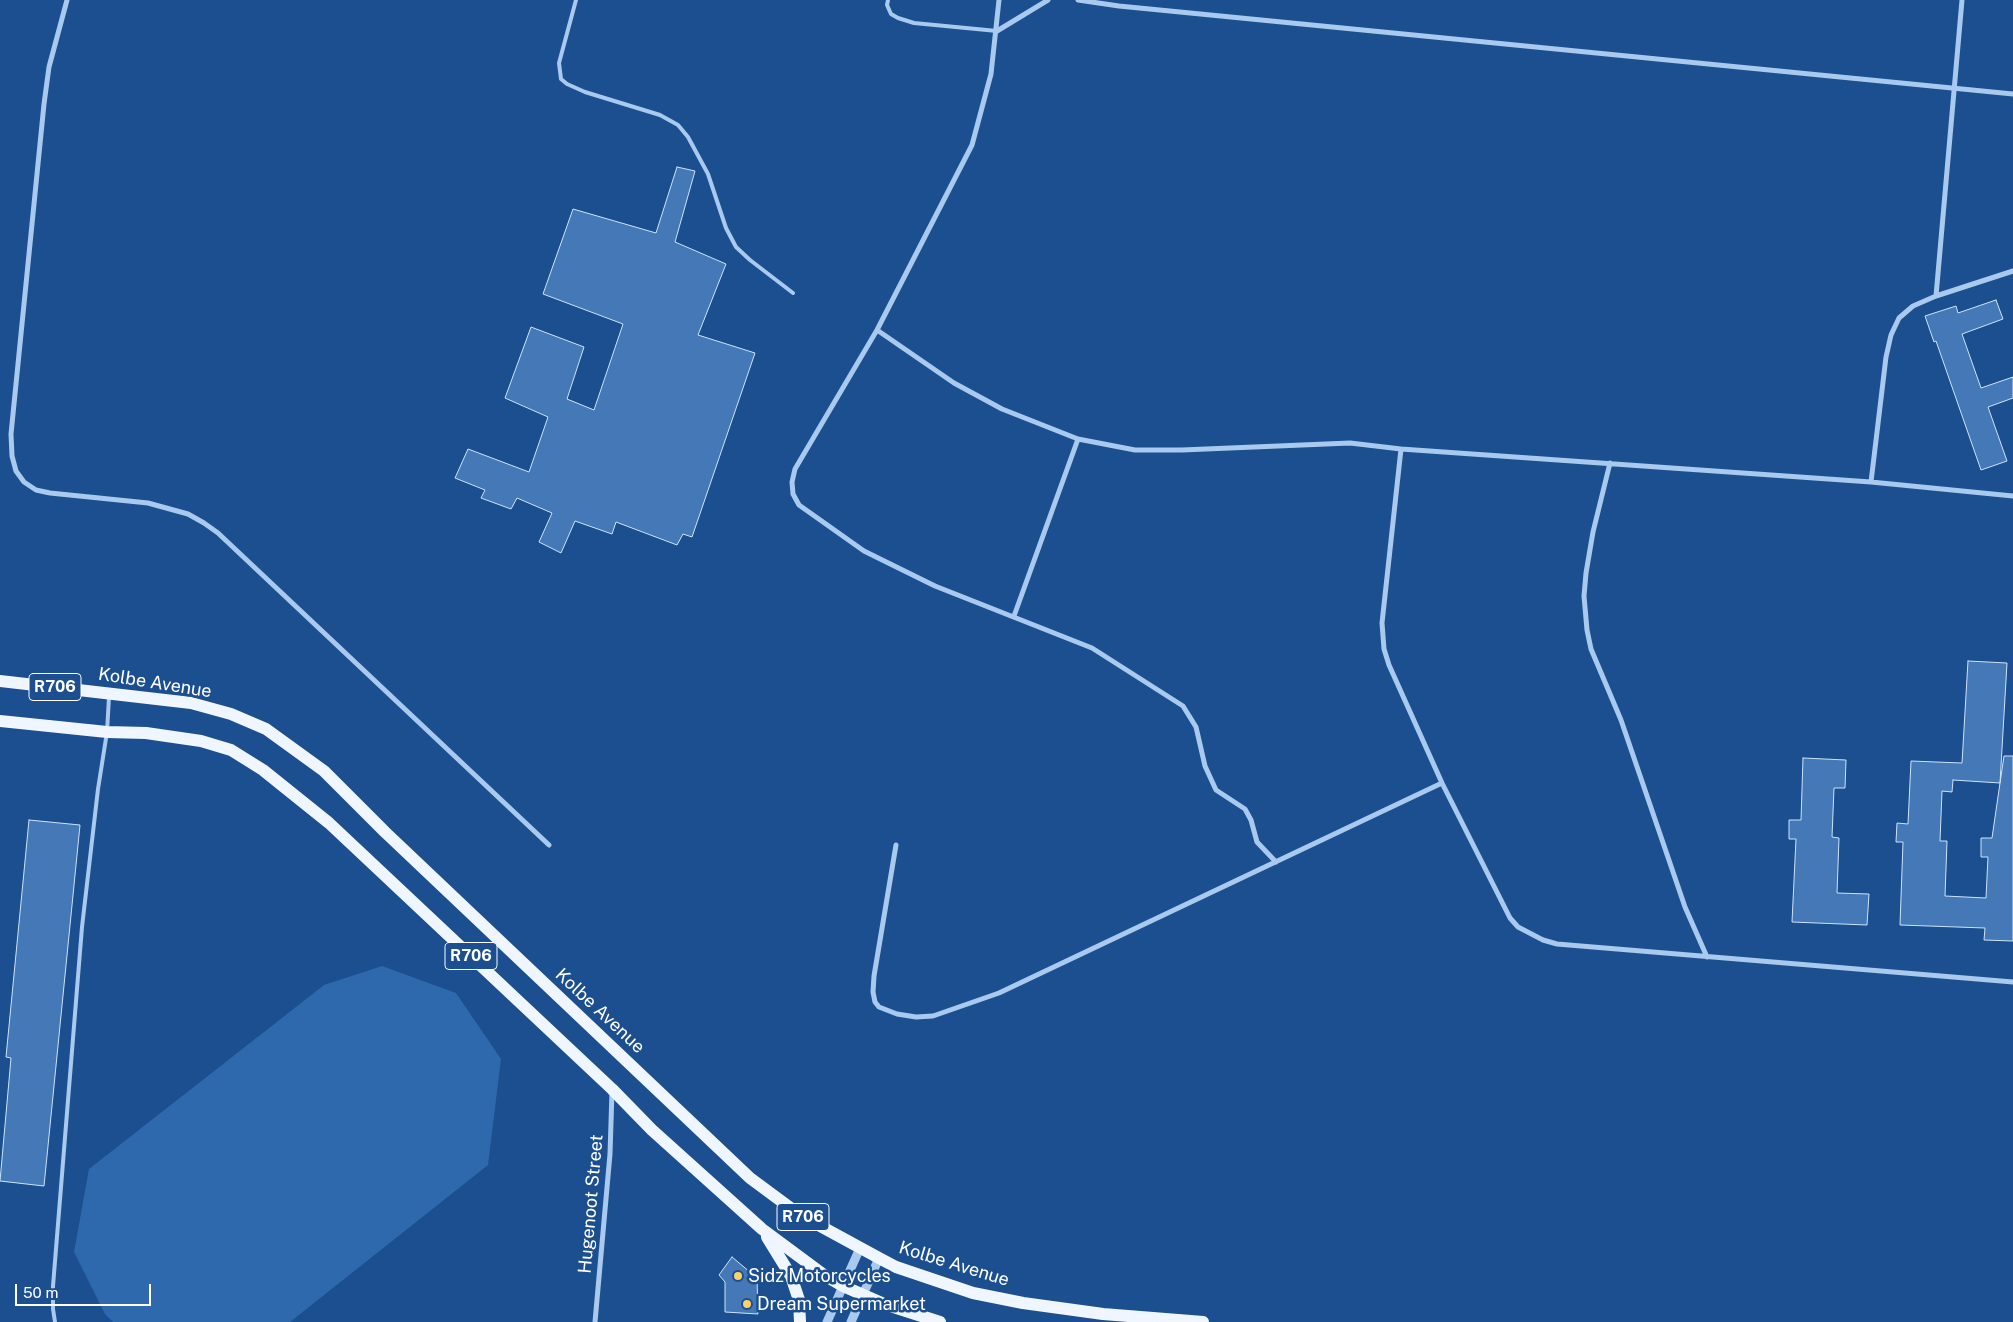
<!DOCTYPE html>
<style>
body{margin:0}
#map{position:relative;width:2013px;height:1322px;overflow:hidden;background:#1b4f8f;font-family:"Public Sans",sans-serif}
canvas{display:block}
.scale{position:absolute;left:15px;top:1284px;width:136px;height:22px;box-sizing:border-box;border:2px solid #fff;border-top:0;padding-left:6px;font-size:15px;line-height:18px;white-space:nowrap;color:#fff;-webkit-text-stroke:4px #1b4f8f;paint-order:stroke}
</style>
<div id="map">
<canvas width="2013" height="1322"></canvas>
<div class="scale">50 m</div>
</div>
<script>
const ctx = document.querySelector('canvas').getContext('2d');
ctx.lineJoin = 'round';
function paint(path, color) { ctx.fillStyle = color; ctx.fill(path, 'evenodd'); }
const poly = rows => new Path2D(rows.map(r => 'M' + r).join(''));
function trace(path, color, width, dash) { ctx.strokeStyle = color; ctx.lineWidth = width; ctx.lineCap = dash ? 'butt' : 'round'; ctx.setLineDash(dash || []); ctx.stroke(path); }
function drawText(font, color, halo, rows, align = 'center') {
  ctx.font = font + ' "Public Sans",sans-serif'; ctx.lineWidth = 5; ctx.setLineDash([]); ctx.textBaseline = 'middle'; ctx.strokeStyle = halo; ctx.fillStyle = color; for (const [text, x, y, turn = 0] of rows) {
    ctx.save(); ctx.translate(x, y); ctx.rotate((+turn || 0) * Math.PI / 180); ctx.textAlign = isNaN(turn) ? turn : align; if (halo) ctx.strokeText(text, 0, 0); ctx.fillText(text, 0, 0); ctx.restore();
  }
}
const green = poly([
 [382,966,456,993,501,1059,488,1165,290,1322,113,1322,105,1314,74,1252,89,1169,324,985]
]);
const building = poly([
 [677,167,695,171,675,242,726,264,698,335,755,353,692,537,683,534,677,545,616,522,612,534,575,521,561,553,539,542,552,513,517,498,511,509,481,498,485,490,455,478,468,449,529,472,548,417,505,398,531,327,584,347,567,399,594,410,623,324,543,294,573,209,656,233,677,167],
 [1996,300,2003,319,1962,334,1981,388,2013,377,2013,398,1988,407,2007,461,1981,470,1936,341,1934,342,1925,316,1956,306,1958,313,1996,300],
 [1968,661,2007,663,2000,783,2004,756,2013,756,2013,941,1984,940,1985,928,1900,925,1903,842,1896,842,1897,823,1908,824,1911,761,1962,763,1968,661],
 [1953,780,2000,783,1992,838,1981,838,1981,857,1988,857,1986,898,1945,896,1947,841,1940,841,1942,791,1952,792,1953,780],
 [1803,758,1846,760,1845,788,1834,788,1832,837,1839,838,1837,893,1869,894,1867,925,1792,922,1796,839,1789,839,1789,820,1801,820,1803,758],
 [29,820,80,825,44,1186,0,1181,11,1058,6,1057,29,820],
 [732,1257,757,1278,758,1314,725,1312,725,1282,719,1275,732,1257]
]);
const service = poly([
 [576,0,559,63,561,79,567,84,585,92,660,115,678,125,688,137,708,174,726,228,736,247,750,260,793,293],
 [888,0,887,5,891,14,898,18,914,23,997,31],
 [55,1322,53,1309,53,1286,82,927,98,789,107,732,109,697]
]);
const minor = poly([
 [67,0,49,67,44,104,11,434,12,456,16,471,24,482,36,490,50,493,148,503,188,514,204,523,218,533,549,845],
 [999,0,991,74,972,145,877,330,795,469,792,482,793,494,799,505,864,551,935,586,1092,648,1183,706,1196,727,1205,766,1216,790,1245,809,1251,820,1257,842,1276,862],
 [1078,0,1119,6,2013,94],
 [997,31,1048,0],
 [1936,296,1962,0],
 [877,330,954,383,1002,409,1078,439,1135,450,1182,450,1350,443,1401,449,1871,482,2013,496],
 [1401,449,1382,623,1384,649,1389,665,1442,783,1510,918,1518,927,1543,940,1557,944,2013,982],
 [1610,463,1593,532,1586,573,1584,596,1587,630,1591,649,1621,720,1685,907,1707,957],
 [1871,482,1886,357,1891,335,1899,318,1913,306,1936,296,2013,271],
 [1014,616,1078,439],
 [896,845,874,976,873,992,875,1002,879,1007,897,1014,916,1017,933,1016,999,993,1442,783],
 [595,1322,610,1154,612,1091]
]);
const tertiary = poly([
 [827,1322,860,1248],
 [851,1322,879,1258]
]);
const primary = poly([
 [0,681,191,703,231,714,266,729,324,771,385,832,750,1178,800,1215,879,1258,896,1267,973,1293,1023,1303,1103,1314,1203,1322],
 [0,721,107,732,146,733,201,741,231,750,263,770,329,823,612,1089,652,1130,762,1229,824,1275,843,1286,884,1304,940,1322],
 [767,1237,791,1276,799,1300,800,1322]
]);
const markers = [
 [738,1276,5,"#ffd166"],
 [747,1304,5,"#ffd166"]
];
const shields = [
 [55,687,52],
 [471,956,52],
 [803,1217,52]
];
const shieldNames = [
 ["R706",55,687],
 ["R706",471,956],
 ["R706",803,1217]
];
const streetNames = [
 ["Kolbe Avenue",155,683,9],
 ["Kolbe Avenue",600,1011,43],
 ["Hugenoot Street",591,1204,-85],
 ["Kolbe Avenue",954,1264,17]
];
const poiNames = [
 ["Sidz Motorcycles",748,1276],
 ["Dream Supermarket",757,1304]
];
paint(green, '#2e69ad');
paint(building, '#4478b7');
trace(building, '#cfe3fa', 1);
trace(service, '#a9c9ee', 4);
trace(minor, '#a9c9ee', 5);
trace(tertiary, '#a9c9ee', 9);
trace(primary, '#f0f6ff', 12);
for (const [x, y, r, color] of markers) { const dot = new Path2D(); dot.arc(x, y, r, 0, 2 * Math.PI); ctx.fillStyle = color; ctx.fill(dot); trace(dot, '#1b4f8f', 2); }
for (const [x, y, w] of shields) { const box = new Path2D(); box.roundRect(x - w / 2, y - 13.5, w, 27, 4); ctx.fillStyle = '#1b4f8f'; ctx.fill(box); trace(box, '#fff', 1); }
drawText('bold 16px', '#fff', null, shieldNames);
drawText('18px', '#fff', '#1b4f8f', streetNames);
drawText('18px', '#fff', '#1b4f8f', poiNames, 'left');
</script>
